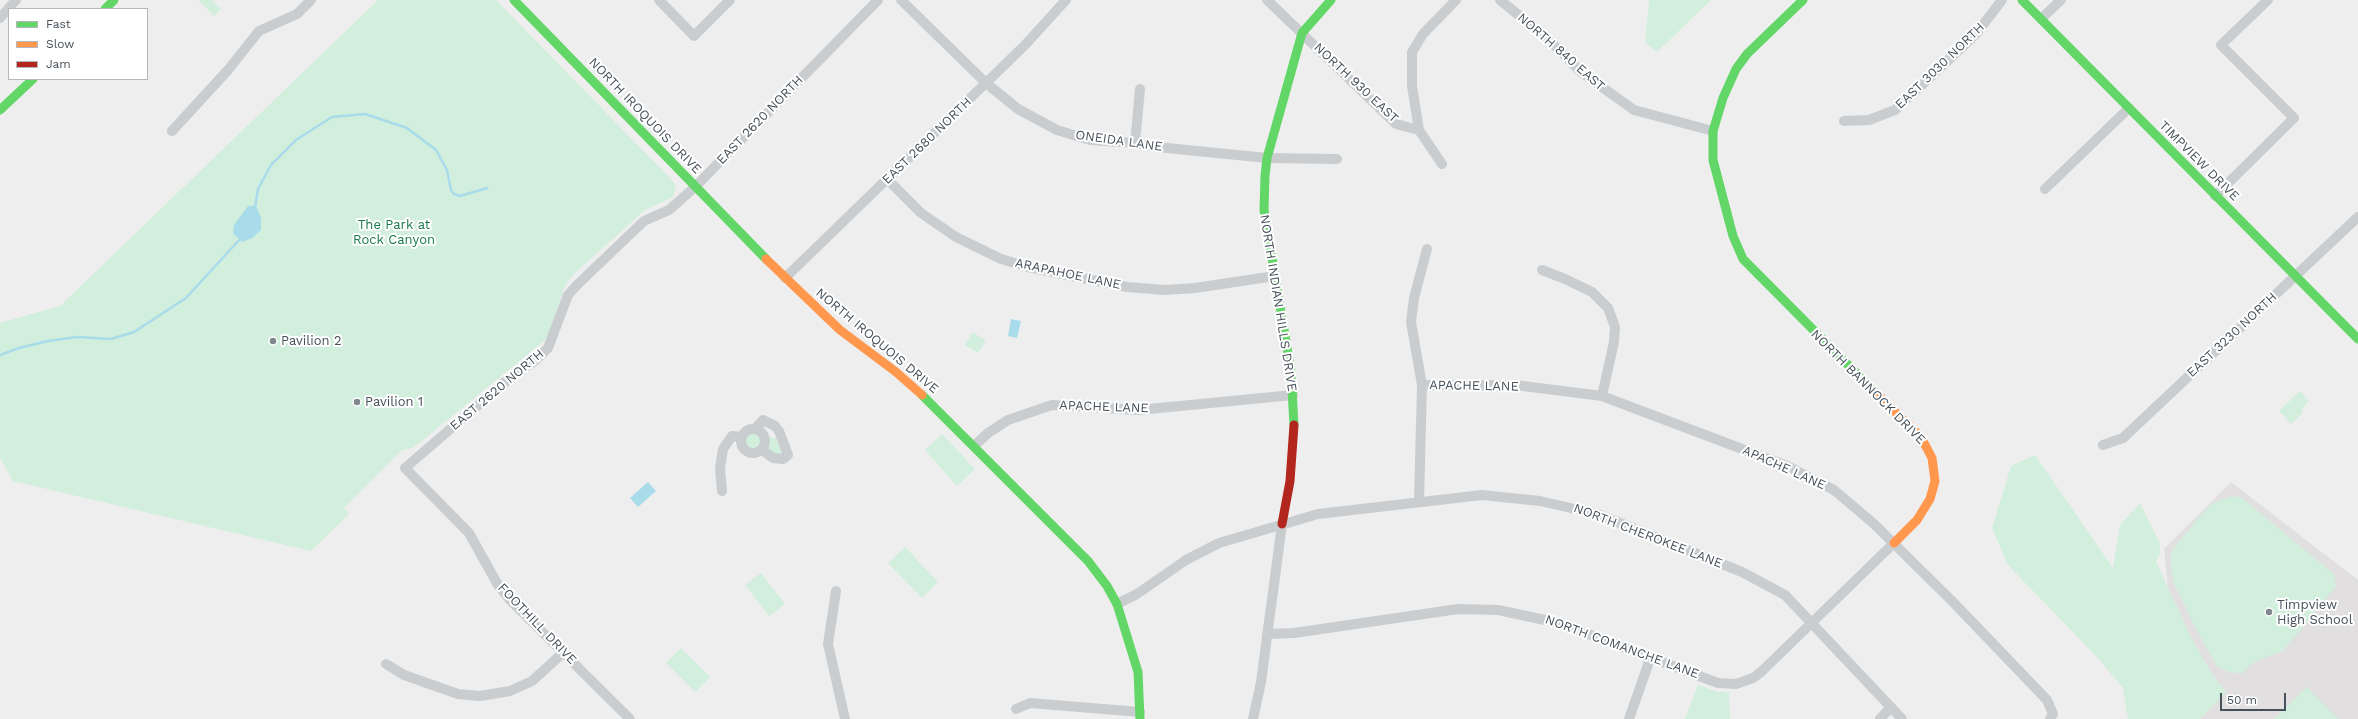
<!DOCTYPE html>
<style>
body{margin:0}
#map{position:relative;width:2358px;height:719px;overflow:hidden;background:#efeeee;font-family:"Work Sans",sans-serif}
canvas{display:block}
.legend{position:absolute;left:8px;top:8px;width:140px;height:72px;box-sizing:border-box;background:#fff;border:1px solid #b5b9bd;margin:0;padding:5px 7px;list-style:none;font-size:12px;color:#46505a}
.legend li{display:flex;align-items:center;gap:8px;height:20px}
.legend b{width:20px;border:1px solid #b5b9bd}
.scale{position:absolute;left:2220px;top:693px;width:66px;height:18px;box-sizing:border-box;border:2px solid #46505a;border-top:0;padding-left:5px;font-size:12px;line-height:14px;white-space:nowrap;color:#46505a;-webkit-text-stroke:3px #fff;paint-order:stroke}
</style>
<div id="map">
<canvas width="2358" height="719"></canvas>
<ul class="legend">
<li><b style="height:5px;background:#63d668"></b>Fast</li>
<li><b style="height:5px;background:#ff974d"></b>Slow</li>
<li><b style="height:5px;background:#b3261e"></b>Jam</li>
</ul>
<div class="scale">50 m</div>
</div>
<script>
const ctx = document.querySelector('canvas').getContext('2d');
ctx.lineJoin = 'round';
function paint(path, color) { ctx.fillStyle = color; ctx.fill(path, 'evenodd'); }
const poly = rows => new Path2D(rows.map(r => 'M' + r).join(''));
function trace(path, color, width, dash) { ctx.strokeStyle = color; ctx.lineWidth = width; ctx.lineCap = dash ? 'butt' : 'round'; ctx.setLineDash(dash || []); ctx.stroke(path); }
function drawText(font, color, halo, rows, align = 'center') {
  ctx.font = font + ' "Work Sans",sans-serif'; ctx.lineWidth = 4; ctx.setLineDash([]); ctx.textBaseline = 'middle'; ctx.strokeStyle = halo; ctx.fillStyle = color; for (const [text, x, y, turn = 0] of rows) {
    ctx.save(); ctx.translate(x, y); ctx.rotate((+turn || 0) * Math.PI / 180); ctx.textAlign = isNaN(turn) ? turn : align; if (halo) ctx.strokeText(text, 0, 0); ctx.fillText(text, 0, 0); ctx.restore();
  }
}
const education = poly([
 [2231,482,2358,580,2358,719,2200,719,2226,692,2213,676,2191,637,2168,588,2164,549]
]);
const green = poly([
 [198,0,212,0,221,9,214,16],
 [378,0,496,0,668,176,676,185,673,197,645,210,575,273,565,285,550,332,545,340,413,448,402,450,344,508,349,514,311,551,13,481,0,458,0,323,60,306],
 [1649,0,1711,0,1657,52,1645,42],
 [973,332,986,341,978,353,965,345],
 [2300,391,2309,401,2301,410,2303,412,2291,424,2279,411],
 '743 441a10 10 0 1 1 20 0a10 10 0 1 1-20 0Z',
 [942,434,975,469,957,486,925,450],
 [765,436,776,438,783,454,777,455,766,449],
 [2035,455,2113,568,2120,525,2140,503,2160,543,2160,554,2156,561,2168,588,2191,637,2213,676,2226,692,2200,719,2128,719,2123,688,2096,656,2008,565,1992,528,2011,466],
 [2232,496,2242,498,2334,574,2336,586,2283,651,2254,662,2243,673,2231,673,2217,666,2194,625,2174,583,2171,568,2171,552,2195,522,2211,504],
 [905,547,938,582,922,598,888,563],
 [761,573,785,604,769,616,745,585],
 [681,648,710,677,695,692,666,663],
 [1698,685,1718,692,1729,692,1730,719,1685,719],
 [2307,687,2339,719,2274,719]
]);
const water = poly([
 [248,206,256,206,261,218,261,230,252,238,242,242,233,233,234,225],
 [1011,319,1021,321,1017,338,1008,336],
 [648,482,656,491,638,507,630,498]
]);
const stream = poly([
 [255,208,258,189,271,165,296,140,332,117,365,114,407,128,436,150,447,170,451,190,454,194,460,196,487,188],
 [0,355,19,348,48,341,77,337,111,339,134,332,186,298,241,238]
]);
const street = poly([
 [659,0,694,36,730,0],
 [901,0,986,83,1018,109,1057,130,1090,140,1135,143,1157,147,1267,158,1337,159],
 [1267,0,1396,124,1419,130,1442,164],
 [1500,0,1547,38,1581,72,1634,110,1713,131],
 [0,18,16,0],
 [2041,19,2061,0],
 [1844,121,1869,120,1895,110,1976,34,2002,0],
 [1419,130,1412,86,1412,52,1423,34,1456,0],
 [172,131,228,70,259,31,297,14,311,0],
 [1135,143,1140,89],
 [887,179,921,213,956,237,1001,259,1028,267,1127,287,1165,290,1195,288,1275,276],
 [2045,189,2129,108],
 [2215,196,2294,118,2221,45,2268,0],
 [1542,270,1565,279,1592,292,1608,308,1615,327,1614,342,1602,396],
 [785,278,1025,45,1066,0],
 [1422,385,1515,385,1602,396,1787,466,1834,490,1873,523,1953,602,2047,700,2053,714,2050,719],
 [756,428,763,420,775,426,779,431,788,455,783,459,773,458,762,450],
 '741 441a12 12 0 1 1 24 0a12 12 0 1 1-24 0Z',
 [2103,445,2123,438,2358,217],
 [974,446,988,433,1008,420,1052,405,1139,410,1293,395],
 [722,491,720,468,723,449,732,436,742,437],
 [1419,502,1422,385,1411,322,1414,298,1427,249],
 [836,591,828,644,845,719],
 [1117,604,1137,594,1186,560,1219,543,1318,514,1482,495,1540,501,1597,514,1625,525,1742,572,1785,595,1902,719],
 [1267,634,1294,633,1458,609,1498,610,1559,623,1718,683,1736,684,1753,678,1761,672,1894,543],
 [386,664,404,675,458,694,480,696,510,691,532,681,564,652],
 [1016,709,1030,703,1140,712],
 [630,719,510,600,498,585,469,533,405,468,511,377,536,360,548,348,568,295,577,285,644,221,669,210,695,187,878,0],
 [1253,719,1261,682,1282,524],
 [1629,719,1650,659],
 [1880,719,1891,707]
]);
const fast = poly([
 [514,0,766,259],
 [1803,0,1747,54,1736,69,1723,98,1713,131,1713,160,1733,236,1743,259,1879,396],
 [2022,0,2358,339],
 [105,9,114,0],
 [0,110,33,79],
 [922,395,1088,561,1107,586,1117,604,1138,672,1140,719],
 [1294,425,1291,372,1264,210,1265,176,1267,158,1302,33,1331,0]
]);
const slow = poly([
 [766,259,840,330,896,372,922,395],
 [1879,396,1921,437,1932,458,1935,481,1930,499,1917,520,1894,543]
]);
const jam = poly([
 [1282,524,1290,481,1294,425]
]);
const markers = [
 [273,341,4,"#81878e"],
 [357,402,4,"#81878e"],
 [2269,612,4,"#81878e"]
];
const streetNames = [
 ["NORTH 840 EAST",1561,52,41],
 ["EAST 3030 NORTH",1940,66,-44],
 ["NORTH 930 EAST",1356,83,43],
 ["NORTH IROQUOIS DRIVE",645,116,46],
 ["EAST 2620 NORTH",760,120,-46],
 ["EAST 2680 NORTH",927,141,-44],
 ["ONEIDA LANE",1119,141,8],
 ["TIMPVIEW DRIVE",2199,161,45],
 ["ARAPAHOE LANE",1068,274,12],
 ["NORTH INDIAN HILLS DRIVE",1278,303,81],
 ["EAST 3230 NORTH",2232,335,-43],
 ["NORTH IROQUOIS DRIVE",877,341,40],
 ["APACHE LANE",1474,386,1],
 ["NORTH BANNOCK DRIVE",1868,387,45],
 ["EAST 2620 NORTH",497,390,-40],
 ["APACHE LANE",1104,407,2],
 ["APACHE LANE",1784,468,24],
 ["NORTH CHEROKEE LANE",1648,536,21],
 ["FOOTHILL DRIVE",537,624,46],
 ["NORTH COMANCHE LANE",1622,647,20]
];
const parkNames = [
 ["The Park at",394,225],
 ["Rock Canyon",394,240]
];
const poiNames = [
 ["Pavilion 2",281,341],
 ["Pavilion 1",365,402],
 ["Timpview",2277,605],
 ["High School",2277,620]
];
paint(education, '#e1dfe0');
paint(green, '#d2eedd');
paint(water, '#a8dceb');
trace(stream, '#a8dceb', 2.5);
trace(street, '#cacdcf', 10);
trace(fast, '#63d668', 9);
trace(slow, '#ff974d', 9);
trace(jam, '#b3261e', 9);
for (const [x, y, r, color] of markers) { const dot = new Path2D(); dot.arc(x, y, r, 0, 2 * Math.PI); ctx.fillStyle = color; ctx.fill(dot); trace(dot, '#fff', 1.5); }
drawText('13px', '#46505a', '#fff', streetNames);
drawText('13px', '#187a4a', '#fff', parkNames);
drawText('13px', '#46505a', '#fff', poiNames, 'left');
</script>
